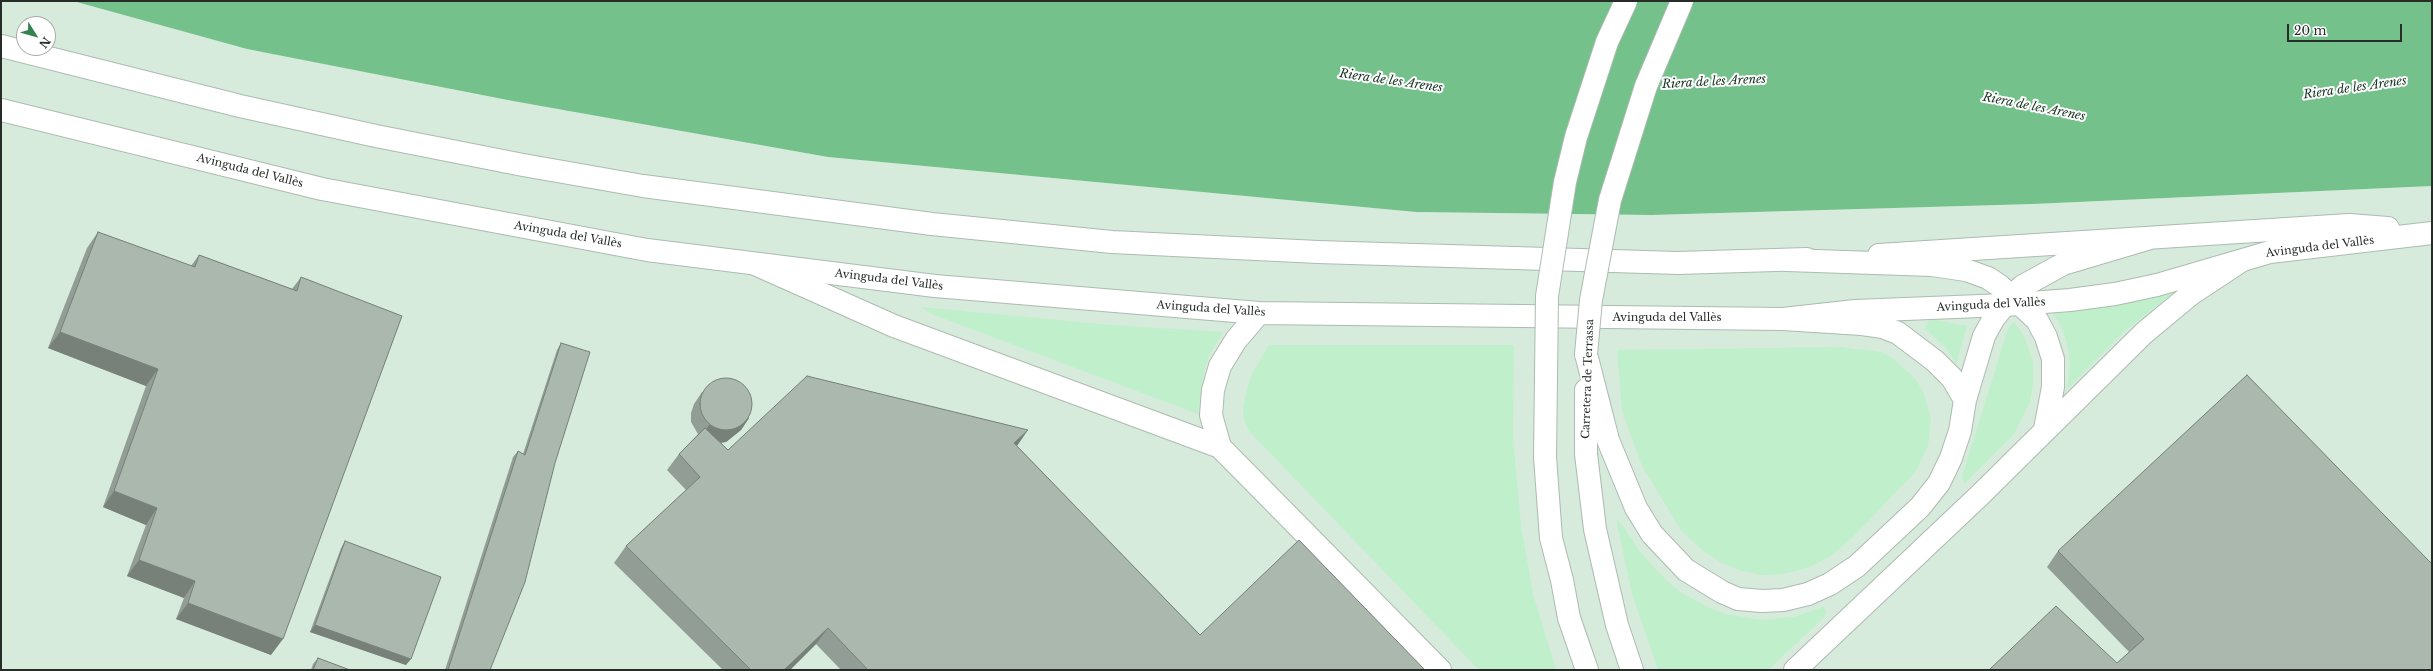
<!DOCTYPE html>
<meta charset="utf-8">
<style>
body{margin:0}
#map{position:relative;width:2433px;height:671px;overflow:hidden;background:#e9f8ec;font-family:"Libre Baskerville",serif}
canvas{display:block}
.frame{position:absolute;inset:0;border:2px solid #272c28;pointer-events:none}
.north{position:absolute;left:16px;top:16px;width:40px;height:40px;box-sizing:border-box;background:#fff;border:1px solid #a9aba9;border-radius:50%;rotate:127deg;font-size:11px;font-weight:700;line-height:16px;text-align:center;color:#272c28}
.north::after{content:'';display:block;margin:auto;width:14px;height:18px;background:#35814f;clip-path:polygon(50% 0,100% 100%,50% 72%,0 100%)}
.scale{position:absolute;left:2287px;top:24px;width:115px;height:18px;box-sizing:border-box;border:2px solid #272c28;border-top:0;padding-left:5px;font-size:12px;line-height:14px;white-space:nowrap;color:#272c28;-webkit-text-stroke:3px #fff;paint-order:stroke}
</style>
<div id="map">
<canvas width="2433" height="671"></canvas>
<div class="frame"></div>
<div class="north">N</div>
<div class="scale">20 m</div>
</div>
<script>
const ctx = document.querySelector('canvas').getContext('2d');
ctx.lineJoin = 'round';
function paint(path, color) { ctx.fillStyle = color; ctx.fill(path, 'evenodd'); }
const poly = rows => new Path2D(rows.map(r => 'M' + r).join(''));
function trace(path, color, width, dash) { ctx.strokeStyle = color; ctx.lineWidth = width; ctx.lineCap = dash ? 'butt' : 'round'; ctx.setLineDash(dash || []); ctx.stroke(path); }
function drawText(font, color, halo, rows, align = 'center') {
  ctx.font = font + ' "Libre Baskerville",serif'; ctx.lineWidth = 4; ctx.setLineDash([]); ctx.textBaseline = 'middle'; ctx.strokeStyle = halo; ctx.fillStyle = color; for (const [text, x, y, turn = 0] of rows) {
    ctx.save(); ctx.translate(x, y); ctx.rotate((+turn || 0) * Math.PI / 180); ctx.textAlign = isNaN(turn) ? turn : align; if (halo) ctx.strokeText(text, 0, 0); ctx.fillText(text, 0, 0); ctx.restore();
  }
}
const built = poly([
 [1,1,73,1,247,49,828,157,1416,212,1651,215,2033,204,2432,186,2432,670,1,670],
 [24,24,48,24,48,48,24,48]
]);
const green = poly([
 [2178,289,2126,330,2067,389,2070,362,2067,343,2060,324,2051,310],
 [921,307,1110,325,1223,332,1209,356,1204,372,1198,414,934,315],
 [1930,319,1967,326,1956,364,1948,350,1925,328],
 [2014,322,2025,338,2033,363,2033,384,2030,402,2014,434,1964,484,1962,477,2005,338,2009,327],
 [1269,345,1514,345,1513,438,1521,525,1533,594,1556,670,1479,670,1250,432,1244,420,1243,409,1247,389,1252,374],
 [1840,347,1881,352,1894,359,1916,380,1924,393,1931,420,1928,446,1916,471,1852,538,1832,555,1810,567,1782,574,1763,575,1742,571,1722,563,1702,550,1681,530,1642,466,1622,411,1617,350],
 [1616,519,1623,526,1640,552,1667,581,1680,592,1708,607,1725,614,1762,620,1793,617,1823,607,1826,611,1825,616,1768,670,1658,670,1632,594]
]);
const water = poly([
 [73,1,2432,1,2432,186,2033,204,1651,215,1416,212,828,157,513,101,247,49]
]);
const secondary = poly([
 [1,46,240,106,376,136,523,165,643,186,932,224,1112,242,1318,252,1678,263,1807,259],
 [1,110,322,189,647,250,935,286,1259,313,1783,319,1855,311,2005,305,2070,300,2115,294,2157,285,2270,252,2432,233],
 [1879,255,2349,225,2388,228],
 [1220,447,1211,415,1213,390,1220,366,1236,340,1259,313]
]);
const primary = poly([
 [1787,260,1932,265,1966,270,1988,278,2000,286,2037,320,2046,337,2053,359,2053,387,2045,429],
 [755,264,894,326,1220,447,1440,670],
 [1783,319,1862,324,1883,327,1898,333,1935,361,1952,378,1965,400],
 [1586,354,1608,440,1636,508,1652,534,1686,570,1722,592,1738,599,1762,601,1783,600,1808,594,1830,584,1857,566,1920,507,1939,483,1951,458,1960,431,1965,400,1984,336,1994,318,2012,296,2023,286,2063,264,2147,239],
 [1586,390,1586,454,1595,529,1617,625,1632,670],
 [1562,580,1569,618,1587,670],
 [1795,670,1979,496,2144,333,2191,294,2241,261]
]);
const primaryBridge = poly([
 [1586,354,1591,300,1610,200,1646,86,1682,1],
 [1562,580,1551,538,1545,457,1547,296,1565,182,1576,137,1607,42,1626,1]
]);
const wall = poly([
 [98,232,191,266,199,255,292,289,301,277,271,655,176,619,184,598,127,576,146,525,103,507,146,386,48,348,87,248],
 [561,343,490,670,445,670,513,457,518,451,523,454,557,350],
 [702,392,749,418,741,430,726,442,721,443,728,450,1017,446,1200,635,1425,670,841,670,816,644,790,670,723,670,614,563,626,546,686,490,667,470,679,454,698,434,691,422,691,413,694,404],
 [345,541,406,665,310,632,341,548],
 [2058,551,2432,564,2117,663,2129,652,2047,567],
 [318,658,350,670,311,670,313,664]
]);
const shadedWall = poly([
 [60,332,158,369,146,386,48,348],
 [749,418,741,430,726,442,717,443,701,438,709,425],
 [1028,430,1017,446,1014,443],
 [114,491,157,508,146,525,103,507],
 [139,560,195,581,184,598,127,576],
 [188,603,283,639,271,655,176,619],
 [315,625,411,659,406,665,310,632],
 [828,628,816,644,790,670,784,670]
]);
const building = poly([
 [98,232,195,267,199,255,297,291,301,277,402,316,283,639,188,603,195,581,139,560,157,508,114,491,158,369,60,332,98,232],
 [561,343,590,352,555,463,525,582,490,670,448,670,518,451,525,455,561,343],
 [2247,375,2432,564,2432,670,1989,670,2056,606,2117,663,2144,639,2058,551,2247,375],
 [807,376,1028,430,1014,443,1200,635,1299,540,1425,670,868,670,828,628,784,670,751,670,626,546,700,477,679,454,705,428,728,450,807,376],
 '700 404a26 26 0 1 1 52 0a26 26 0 1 1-52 0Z',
 [345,541,441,577,411,659,315,625,345,541],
 [318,658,350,670,313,670,318,658]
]);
const streetNames = [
 ["Avinguda del Vallès",250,171,14],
 ["Avinguda del Vallès",568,235,10],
 ["Avinguda del Vallès",2320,247,-7],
 ["Avinguda del Vallès",889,280,7],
 ["Avinguda del Vallès",1991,305,-3],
 ["Avinguda del Vallès",1211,309,4],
 ["Avinguda del Vallès",1667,318],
 ["Carretera de Terrassa",1588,379,-88]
];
const waterNames = [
 ["Riera de les Arenes",1391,81,8],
 ["Riera de les Arenes",1714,82,-3],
 ["Riera de les Arenes",2355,88,-8],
 ["Riera de les Arenes",2034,107,11]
];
paint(built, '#d6ebdb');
paint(green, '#bff0cb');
paint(water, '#74c18b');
trace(secondary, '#adbbb0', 24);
trace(primary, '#adbbb0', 24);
trace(secondary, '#fff', 22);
trace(primary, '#fff', 22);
trace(primaryBridge, '#adbbb0', 24, []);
trace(primaryBridge, '#fff', 22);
paint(wall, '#929e95');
paint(shadedWall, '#778179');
paint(building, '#aab8ad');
trace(building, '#778179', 1);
drawText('11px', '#272c28', '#fff', streetNames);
drawText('italic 12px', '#11321c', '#fff', waterNames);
</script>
